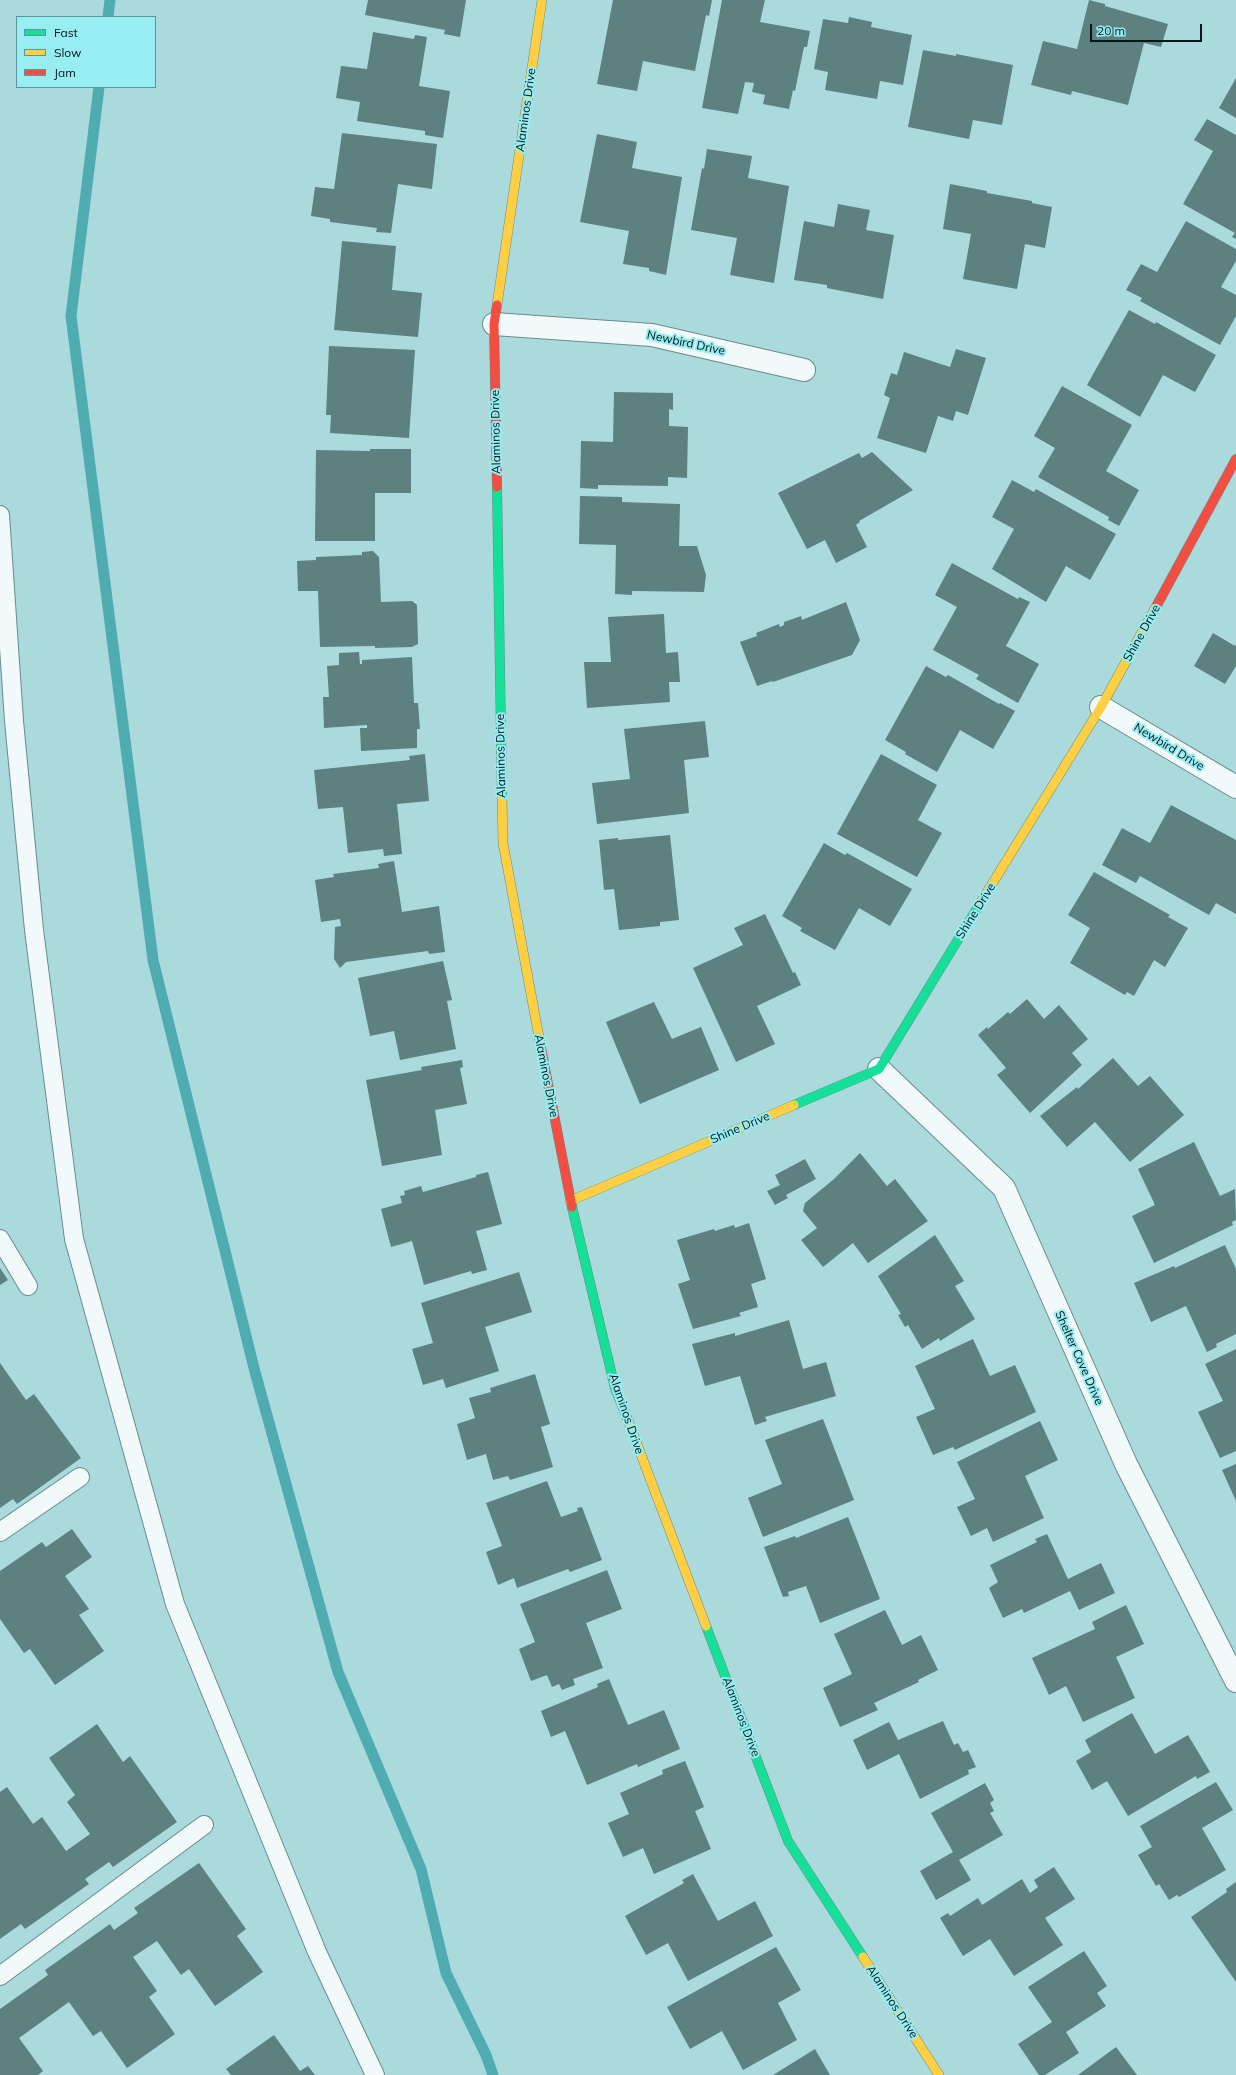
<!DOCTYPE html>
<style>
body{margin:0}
#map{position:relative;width:1236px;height:2075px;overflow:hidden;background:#abdadd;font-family:Mulish,sans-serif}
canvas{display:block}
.legend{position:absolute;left:16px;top:16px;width:140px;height:72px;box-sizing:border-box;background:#97edf1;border:1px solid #5b979a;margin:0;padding:5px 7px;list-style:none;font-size:12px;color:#001618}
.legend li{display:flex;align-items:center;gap:8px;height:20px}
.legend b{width:20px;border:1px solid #5b979a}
.scale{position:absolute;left:1090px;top:24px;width:112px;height:18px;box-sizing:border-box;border:2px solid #001618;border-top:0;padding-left:5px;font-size:12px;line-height:14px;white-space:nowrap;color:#001618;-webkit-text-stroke:3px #97edf1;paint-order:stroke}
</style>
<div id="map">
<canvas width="1236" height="2075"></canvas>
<ul class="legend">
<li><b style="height:5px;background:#16e098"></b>Fast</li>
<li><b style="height:5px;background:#ffcf43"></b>Slow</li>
<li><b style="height:5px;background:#f24e42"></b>Jam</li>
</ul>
<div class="scale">20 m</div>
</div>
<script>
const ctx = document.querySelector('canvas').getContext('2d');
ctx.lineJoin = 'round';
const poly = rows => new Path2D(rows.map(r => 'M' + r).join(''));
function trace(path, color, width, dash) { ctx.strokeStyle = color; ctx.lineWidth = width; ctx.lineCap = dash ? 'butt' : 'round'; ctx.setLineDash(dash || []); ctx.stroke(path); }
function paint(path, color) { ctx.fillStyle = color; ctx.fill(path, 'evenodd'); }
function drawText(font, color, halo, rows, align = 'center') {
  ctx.font = font + ' Mulish,sans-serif'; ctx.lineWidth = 4; ctx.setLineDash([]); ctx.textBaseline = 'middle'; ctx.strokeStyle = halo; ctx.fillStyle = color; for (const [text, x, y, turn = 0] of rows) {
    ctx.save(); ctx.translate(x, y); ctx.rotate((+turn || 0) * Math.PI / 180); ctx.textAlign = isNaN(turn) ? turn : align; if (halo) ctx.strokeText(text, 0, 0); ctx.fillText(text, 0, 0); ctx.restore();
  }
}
const stream = poly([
 [108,17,110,0],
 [99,87,71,316,153,960,255,1372,338,1672,421,1869,446,1973,486,2055,493,2075]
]);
const building = poly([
 [368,0,466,0,460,37,444,34,445,30,365,15],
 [613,0,712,0,709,16,706,15,695,71,643,61,637,91,597,84],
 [722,0,765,0,760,22,810,31,807,47,804,47,795,91,793,90,789,109,763,104,765,95,752,92,754,83,745,82,738,114,702,108],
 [1089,0,1105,4,1105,6,1168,24,1161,47,1144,43,1128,105,1072,91,1071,95,1031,85,1043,41,1077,49],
 [849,17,872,22,871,27,912,35,903,85,880,81,877,99,825,90,828,72,814,69,823,19,848,23],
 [373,32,414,39,415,35,427,37,419,86,450,91,443,138,425,135,425,131,357,121,360,102,336,98,341,66,367,69],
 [923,50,956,56,956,54,1013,65,1002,125,973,120,969,139,908,127],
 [1236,78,1236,118,1219,108],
 [1207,119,1236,135,1236,239,1232,237,1235,233,1183,204,1213,151,1194,140],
 [342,133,437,144,432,189,398,184,391,233,376,232,377,228,330,222,330,219,311,216,315,187,334,189],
 [597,134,637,142,632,168,682,177,666,275,649,271,649,268,623,264,629,231,580,222],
 [707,149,752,156,748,178,789,186,774,283,730,275,737,238,691,230,702,168,704,169],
 [950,184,987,191,987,193,1032,201,1032,203,1052,207,1045,248,1025,244,1017,289,963,279,971,234,943,229],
 [838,204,870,210,866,230,894,235,883,299,827,288,827,285,794,280,804,221,834,227],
 [1186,221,1236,249,1236,261,1221,287,1236,295,1236,316,1220,345,1140,301,1142,298,1126,290,1141,264,1157,272],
 [342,241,396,246,392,290,422,293,418,337,334,330],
 [1129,310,1155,324,1156,322,1216,355,1195,392,1163,375,1140,417,1087,385],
 [329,346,415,350,409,438,330,433,331,415,326,415],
 [956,349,986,358,968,415,956,411,953,421,938,416,926,453,877,438,890,398,884,395,891,373,897,375,904,352,950,367],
 [1062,386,1132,425,1106,471,1139,490,1119,526,1108,520,1109,517,1038,477,1055,448,1034,436],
 [614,392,673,393,673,410,669,409,669,426,688,427,687,478,668,477,668,486,598,485,598,489,580,488,581,441,613,442],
 [370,449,411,449,411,493,375,493,375,541,315,541,316,450,370,451],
 [872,452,913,490,859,521,860,522,856,525,867,547,836,563,825,540,807,549,778,493,859,453,862,458],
 [1012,480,1034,492,1036,489,1116,534,1090,580,1066,566,1046,602,992,569,1014,529,992,517],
 [580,496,622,497,622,502,680,504,679,546,697,546,706,575,704,592,632,591,632,595,615,594,616,545,579,544],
 [373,551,379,557,381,602,412,601,417,605,418,644,412,647,375,648,375,646,320,647,318,591,298,591,297,561,316,560,316,557,362,555,362,552],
 [952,563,1018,599,1019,597,1030,602,1006,646,1039,664,1018,703,976,679,979,675,933,650,957,607,935,595],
 [846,602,860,640,852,655,773,682,772,681,757,686,740,642,757,636,756,633,779,624,780,627,784,625,784,622,801,616,802,620],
 [664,614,666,653,678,652,680,682,669,682,670,702,587,708,584,662,611,662,608,617],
 [1213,633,1235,646,1236,644,1236,666,1225,684,1194,666],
 [359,652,360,664,362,664,362,660,412,657,414,703,418,703,420,729,417,729,417,748,361,751,360,728,367,728,367,725,324,728,323,697,329,697,327,666,339,665,339,653],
 [926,666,946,677,948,675,999,704,1000,703,1015,711,993,749,960,730,937,772,905,754,906,752,885,740],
 [705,721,709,757,684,760,689,813,597,824,592,783,630,779,624,729],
 [425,754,429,801,397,804,402,854,384,856,383,849,348,853,343,807,318,809,314,770,410,760,409,756],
 [881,754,937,785,918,820,942,833,917,877,837,834],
 [1171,805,1236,840,1236,914,1216,903,1209,915,1140,876,1136,883,1102,865,1122,828,1150,843],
 [670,835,679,920,660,922,660,926,619,930,614,889,604,890,599,840,618,838,618,840],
 [824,843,845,855,847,853,912,889,890,926,859,908,835,950,800,931,802,928,782,916],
 [394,861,402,912,439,906,445,952,429,954,428,951,346,962,340,968,334,959,335,927,341,926,340,919,321,922,315,880,334,877,333,874,379,868,378,864],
 [1094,872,1170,915,1168,917,1188,928,1165,967,1154,960,1134,996,1127,992,1125,995,1070,963,1090,928,1068,915],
 [765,914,793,973,795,972,801,985,757,1006,775,1044,736,1062,693,968,743,945,734,928],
 [443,961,452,1000,447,1001,456,1049,400,1060,394,1031,370,1036,358,978],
 [1027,999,1044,1019,1059,1005,1088,1039,1072,1053,1082,1065,1030,1113,997,1075,1006,1068,978,1035,987,1027,988,1029,1008,1012,1010,1014],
 [654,1002,672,1039,701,1027,719,1070,640,1104,606,1022],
 [1113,1058,1138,1086,1150,1076,1184,1115,1130,1162,1095,1122,1067,1147,1040,1116,1077,1087,1078,1089],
 [462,1060,463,1067,460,1068,467,1104,435,1110,442,1155,382,1166,366,1080,422,1070,421,1067],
 [1194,1142,1220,1196,1235,1189,1236,1220,1232,1222,1233,1225,1154,1263,1132,1216,1155,1205,1138,1169],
 [860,1153,887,1186,895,1179,928,1221,868,1263,853,1243,823,1267,801,1240,817,1228,803,1211,805,1203,834,1179],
 [805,1159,816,1179,786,1195,788,1198,775,1205,767,1191,780,1185,775,1175],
 [488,1172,502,1224,476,1231,487,1270,472,1274,471,1271,424,1285,412,1241,391,1247,381,1209,402,1203,400,1196,405,1195,404,1191,421,1186,423,1192,476,1177,476,1175],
 [749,1223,766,1279,751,1284,758,1307,739,1313,741,1316,693,1329,678,1284,690,1280,677,1240,714,1229,715,1231,734,1225,735,1228],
 [935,1235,964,1281,955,1286,975,1319,940,1341,939,1338,922,1349,908,1325,905,1327,898,1315,901,1314,878,1276],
 [1225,1245,1236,1269,1236,1334,1216,1344,1217,1347,1207,1352,1186,1306,1151,1322,1134,1283,1174,1266,1175,1268],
 [0,1268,8,1280,0,1285],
 [519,1272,532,1312,485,1327,499,1371,446,1388,443,1379,423,1385,412,1349,433,1343,421,1303],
 [789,1320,803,1369,826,1362,836,1396,765,1417,767,1421,755,1425,740,1376,705,1386,692,1344,735,1333,735,1336],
 [973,1339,990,1376,1015,1365,1036,1412,955,1450,953,1447,933,1455,916,1417,935,1409,915,1366],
 [1236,1349,1236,1451,1220,1458,1198,1412,1223,1401,1205,1364],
 [0,1363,26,1400,34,1394,81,1458,17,1504,13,1499,0,1508],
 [535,1374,550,1424,541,1427,553,1467,510,1480,508,1476,493,1480,486,1454,467,1460,457,1424,475,1418,469,1398,491,1392,490,1388],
 [823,1419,854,1500,763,1537,748,1498,782,1484,765,1440],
 [1040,1421,1058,1460,1025,1476,1044,1518,993,1542,987,1528,971,1536,957,1507,975,1499,957,1462],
 [1236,1464,1236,1501,1222,1470],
 [547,1481,561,1517,578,1511,577,1508,582,1507,602,1560,570,1572,568,1569,517,1588,514,1578,498,1585,486,1552,502,1546,486,1503],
 [848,1517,880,1599,820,1623,806,1586,788,1592,789,1596,783,1597,764,1547,795,1536,796,1538],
 [72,1529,92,1557,65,1576,89,1609,79,1615,104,1651,55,1685,30,1649,24,1653,0,1619,0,1571,42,1542,46,1547],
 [1047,1534,1068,1579,1101,1563,1115,1593,1079,1610,1070,1591,1024,1613,1022,1609,1003,1618,989,1588,998,1582,990,1565,1037,1542,1035,1539],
 [607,1570,622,1609,586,1623,603,1668,573,1679,575,1685,562,1690,559,1684,552,1687,547,1675,531,1681,519,1649,535,1642,520,1604],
 [1126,1605,1144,1644,1116,1657,1135,1698,1083,1722,1066,1686,1049,1695,1032,1658,1095,1629,1092,1622],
 [885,1610,902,1645,921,1635,938,1670,918,1680,919,1682,874,1703,878,1710,840,1727,823,1688,852,1674,834,1634],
 [609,1679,628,1725,664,1710,680,1749,638,1767,637,1764,587,1785,565,1731,551,1737,541,1711,598,1687,597,1684],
 [1132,1713,1155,1754,1188,1735,1210,1772,1197,1779,1196,1776,1128,1816,1107,1781,1092,1790,1076,1761,1091,1752,1085,1740],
 [943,1721,954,1745,958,1743,963,1752,968,1750,976,1767,968,1770,969,1774,920,1799,899,1754,867,1770,853,1740,889,1722,898,1740],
 [97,1724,123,1762,130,1756,177,1822,113,1867,109,1862,85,1879,89,1884,25,1929,21,1924,0,1939,0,1792,7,1787,33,1824,42,1817,66,1851,90,1834,67,1802,75,1795,49,1758],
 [685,1761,704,1807,695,1811,711,1849,654,1874,643,1848,623,1857,608,1823,629,1814,620,1793,663,1774,662,1770],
 [1216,1782,1233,1810,1202,1828,1226,1870,1179,1897,1177,1895,1169,1900,1159,1884,1156,1886,1138,1855,1152,1847,1140,1826],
 [985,1783,994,1800,990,1803,994,1811,990,1813,1003,1835,959,1860,971,1880,936,1900,920,1871,953,1852,931,1813],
 [199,1863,246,1929,237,1936,263,1972,215,2006,189,1969,181,1975,157,1941,133,1957,157,1991,149,1997,175,2034,127,2068,101,2031,93,2036,69,2002,19,2038,43,2071,38,2075,0,2075,0,2009,48,1975,45,1970,110,1924,114,1930,138,1913,134,1908],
 [1054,1867,1075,1899,1045,1918,1063,1945,1014,1976,990,1939,963,1956,940,1918,948,1913,950,1916,978,1898,982,1905,1022,1879,1030,1893,1038,1887,1034,1880],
 [693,1874,718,1921,755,1901,773,1936,688,1981,668,1943,646,1955,625,1916,684,1883,682,1880],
 [1236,1882,1236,1982,1191,1917,1227,1892,1226,1889],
 [776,1947,801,1990,778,2003,797,2040,743,2070,722,2031,690,2049,667,2007],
 [1084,1951,1107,1986,1097,1993,1106,2006,1066,2032,1079,2053,1045,2075,1039,2075,1018,2044,1052,2022,1028,1987],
 [274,2035,300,2071,308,2066,315,2075,231,2075,226,2069],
 [1116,2047,1137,2075,1078,2075],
 [815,2049,830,2075,773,2075]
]);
const lane = poly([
 [0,515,14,721,34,930,74,1239,175,1604,317,1952,375,2075],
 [0,1239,28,1286],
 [0,1532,80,1477],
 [0,1976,204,1825]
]);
const street = poly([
 [494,324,652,335,804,370],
 [1101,707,1236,787],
 [879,1069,1004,1188,1126,1464,1236,1681]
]);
const fast = poly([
 [497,487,502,797],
 [794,1105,879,1069,981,902],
 [572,1207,615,1388,629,1423],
 [706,1626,788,1841,863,1957]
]);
const slow = poly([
 [497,305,542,0],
 [502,797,503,843,541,1048],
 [981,902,1101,707,1157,605],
 [570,1201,794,1105],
 [629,1423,706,1626],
 [863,1957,939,2075]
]);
const jam = poly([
 [497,305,494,324,497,487],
 [1157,605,1236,459],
 [541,1048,572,1207]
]);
const streetNames = [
 ["Alaminos Drive",526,110,-82],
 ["Newbird Drive",686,343,12],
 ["Alaminos Drive",496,432,-91],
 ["Shine Drive",1142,633,-61],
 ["Newbird Drive",1169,747,31],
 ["Alaminos Drive",501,756,-91],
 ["Shine Drive",976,911,-58],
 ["Alaminos Drive",546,1076,79],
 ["Shine Drive",740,1128,-23],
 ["Shelter Cove Drive",1079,1358,66],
 ["Alaminos Drive",626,1414,71],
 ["Alaminos Drive",741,1717,69],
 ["Alaminos Drive",892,2002,57]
];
trace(stream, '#4facb1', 11);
paint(building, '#5c8180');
trace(lane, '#688b8d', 20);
trace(street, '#688b8d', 24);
trace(fast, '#688b8d', 10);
trace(slow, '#688b8d', 10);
trace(jam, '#688b8d', 10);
trace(lane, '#f2f9fa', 18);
trace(street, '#f2f9fa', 22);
trace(fast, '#16e098', 9);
trace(slow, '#ffcf43', 9);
trace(jam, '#f24e42', 9);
drawText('12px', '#001618', '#97edf1', streetNames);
</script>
